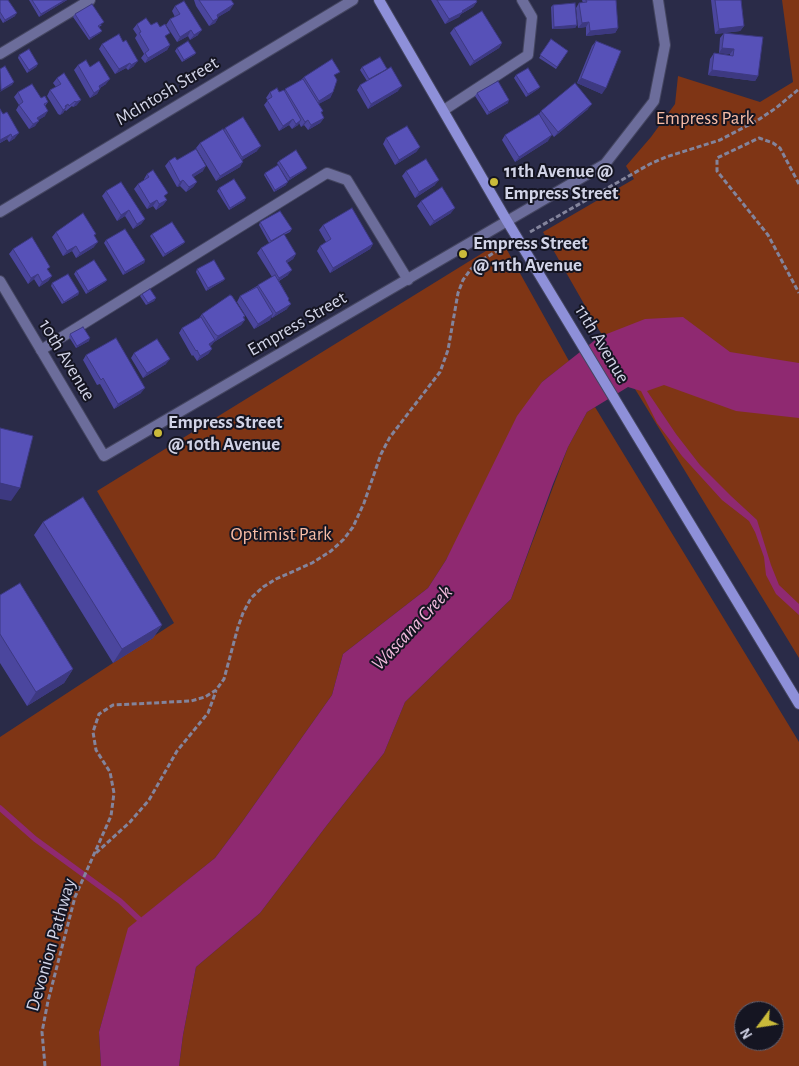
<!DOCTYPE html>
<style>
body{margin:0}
#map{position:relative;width:799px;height:1066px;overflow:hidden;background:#2a2b48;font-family:"Alegreya Sans",sans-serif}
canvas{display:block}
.north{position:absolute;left:734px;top:1001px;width:50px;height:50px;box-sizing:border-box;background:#151522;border:1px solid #616171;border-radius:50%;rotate:239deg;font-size:14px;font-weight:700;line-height:20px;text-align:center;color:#d2d4e7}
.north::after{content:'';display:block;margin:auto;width:18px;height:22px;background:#caba3a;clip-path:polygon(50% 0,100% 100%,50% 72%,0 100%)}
</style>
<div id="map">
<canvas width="799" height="1066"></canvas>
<div class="north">N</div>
</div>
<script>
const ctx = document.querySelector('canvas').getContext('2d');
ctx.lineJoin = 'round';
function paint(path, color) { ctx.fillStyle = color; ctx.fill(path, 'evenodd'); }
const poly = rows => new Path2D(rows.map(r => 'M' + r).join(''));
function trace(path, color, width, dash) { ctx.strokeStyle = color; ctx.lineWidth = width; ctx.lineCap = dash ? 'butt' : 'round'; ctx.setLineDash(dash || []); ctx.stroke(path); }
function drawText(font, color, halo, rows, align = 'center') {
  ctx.font = font + ' "Alegreya Sans",sans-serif'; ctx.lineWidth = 4; ctx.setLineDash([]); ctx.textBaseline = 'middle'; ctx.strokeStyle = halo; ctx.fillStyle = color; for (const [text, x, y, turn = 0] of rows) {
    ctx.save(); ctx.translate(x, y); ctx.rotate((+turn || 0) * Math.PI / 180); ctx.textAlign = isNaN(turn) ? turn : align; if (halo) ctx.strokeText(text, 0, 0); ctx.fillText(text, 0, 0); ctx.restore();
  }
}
const green = poly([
 [782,0,799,0,799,658,596,325,543,232,634,179,626,166,651,137,675,104,678,76,760,102,793,82],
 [502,241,569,361,542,382,446,560,428,588,343,654,332,695,242,822,215,858,129,928,99,1032,101,1066,0,1066,0,737,174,623,97,491],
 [595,407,799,742,799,1066,179,1066,183,1035,196,967,260,913,327,825,384,753,405,702,511,599,568,447,587,412],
 [744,1011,774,1011,774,1041,744,1041]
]);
const water = poly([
 [683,317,730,352,799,363,799,418,736,411,664,385,647,391,676,434,700,465,731,496,757,520,771,565,779,585,799,604,799,615,776,594,766,575,764,557,755,532,749,521,722,500,682,456,657,423,641,391,628,387,587,412,568,447,553,484,511,599,405,702,384,753,327,825,260,913,196,967,183,1035,179,1066,101,1066,99,1032,128,928,215,858,242,822,332,695,343,654,428,588,446,560,517,416,542,382,599,337,645,319]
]);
const stream = poly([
 [0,808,35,839,120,901,139,919]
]);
const path = poly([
 [799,184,780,148,773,143,759,138,717,158,717,171,768,235,799,293],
 [530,232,650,164,666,157,720,140,758,120,776,108,799,89],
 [96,853,130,822,149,800,177,751,208,713,216,691],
 [45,1066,42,1032,48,1001,75,897,111,816,114,793,110,772,96,750,93,732,99,714,113,705,191,701,205,697,216,690,224,679,238,627,243,613,251,598,263,587,276,579,312,563,331,551,344,539,353,527,364,503,381,454,390,437,440,372,448,350,458,293,463,280,471,269,482,260,507,245]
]);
const lane = poly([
 [0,54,90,0],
 [444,110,528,55,532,17,522,0],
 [41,350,327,173,347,180,408,280]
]);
const street = poly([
 [0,212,353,0],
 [0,281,104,456,605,164,654,101,665,45,658,0]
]);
const secondary = poly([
 [379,0,507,221,799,704]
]);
const wall = poly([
 [0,0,15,16,3,23,0,18],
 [29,0,67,0,39,17],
 [194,0,231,0,230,10,218,17,218,18,215,23,209,26,196,6],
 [431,0,476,0,477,2,473,7,461,14,459,17,445,24],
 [582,0,616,0,618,28,615,33,586,36,586,27,578,28,576,8,579,3,583,3],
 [711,0,741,0,744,26,740,31,724,33,758,76,755,81,708,75,710,59,714,53,730,55,730,54,719,53,720,38,724,33,715,34],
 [553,5,577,25,575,28,552,29,551,7],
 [175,6,198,35,190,40,188,36,177,42,166,25,170,19,175,17,172,11],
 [75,14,102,25,99,27,100,33,89,40,73,17],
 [137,24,151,25,166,38,170,45,167,50,145,63,141,58,144,54,135,38,137,35,133,29],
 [454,28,502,43,499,48,470,66,450,33],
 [119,34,134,66,128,70,126,68,115,74,99,49,102,44],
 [551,39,568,51,556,69,539,58],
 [596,41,602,94,577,83,592,46],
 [177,48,196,53,194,55,182,62,175,51],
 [19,55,38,64,36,67,27,73,18,58],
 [78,65,90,67,106,84,100,88,97,94,90,98,74,70],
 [362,67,398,91,368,109,357,90,360,85,367,81,360,70],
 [64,73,77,105,73,107,72,106,66,111,65,110,63,113,60,115,58,114,47,96,50,90,56,87,53,83,57,78],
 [516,75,540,87,538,89,526,97,514,78],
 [304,77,336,77,335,77,333,92,330,98,318,104,323,111,321,113,324,118,320,123,308,130,304,125,301,127,299,123,298,125,292,129,289,125,279,131,264,105,268,100,266,98,270,92,279,92,284,91,302,79],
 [18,92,41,98,48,102,45,106,45,116,38,120,35,126,29,129,16,110,19,105,14,97],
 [477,93,508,103,487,115,475,96],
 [0,109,15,138,9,142,7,139,0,143],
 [588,109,554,137,548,130,548,141,515,162,502,140,505,135,539,114,541,111],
 [225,128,257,151,242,160,240,167,216,181,196,148,200,143,224,130],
 [386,138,420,147,416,152,395,165,383,144],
 [177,160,203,171,193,177,197,182,193,187,186,192,180,186,177,187,165,166,169,161],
 [279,161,307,168,305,170,288,181,277,163],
 [406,171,435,185,415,198,402,176],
 [265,173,286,185,274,192,264,175],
 [147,174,167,200,163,205,156,210,153,206,147,209,134,189,138,184,144,180,144,179],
 [219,188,246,198,244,201,229,210,217,191],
 [106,191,145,219,141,224,133,229,125,216,117,221,102,196],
 [421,201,451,213,430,226,417,206],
 [260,222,292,229,290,232,284,235,296,254,293,259,287,263,288,275,279,281,289,299,288,300,287,309,272,318,271,317,270,320,254,329,237,302,240,296,272,277,257,253,261,248,269,243,259,225],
 [323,225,373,244,370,249,330,273,317,251,320,246,326,242,319,230],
 [56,232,94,236,94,247,76,258,72,251,63,256,52,237],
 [152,234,185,242,183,244,163,257,150,236],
 [106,240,145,260,144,263,123,275,104,243],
 [13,249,48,270,52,276,48,281,39,287,34,279,28,284,9,254],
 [197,269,225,279,223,281,206,291,196,272],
 [76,271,107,280,105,282,86,294,74,274],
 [52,283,79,292,78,295,62,304,51,286],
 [142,294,156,298,154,301,146,305,140,296],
 [202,314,245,316,244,318,245,320,241,325,214,342,210,346,212,349,208,354,197,361,193,355,192,356,179,333,182,328,199,318],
 [70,334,89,341,76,348,69,337],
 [134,353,166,364,143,378,131,358],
 [86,355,141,393,114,409,100,384,97,385,83,360],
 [43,522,162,625,153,638,113,663,34,535],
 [0,595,73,669,64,683,27,706,0,663]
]);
const shadedWall = poly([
 [65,0,67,0,39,17,41,14],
 [477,2,473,7,461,14,459,17,445,24,449,19],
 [234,4,230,10,213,20,217,15],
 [17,13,15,16,3,23,5,20],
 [218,18,215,23,209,26,213,21],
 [589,22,586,27,578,28,582,23],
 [577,25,575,28,552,29,554,27],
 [744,26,740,31,715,34,719,29],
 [618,28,615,33,586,36,590,31],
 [191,30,188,36,177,42,180,37],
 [202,30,198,35,190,40,194,35],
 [102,31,100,33,89,40,90,38],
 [502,43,499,48,470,66,474,61],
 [170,45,167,50,145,63,148,58],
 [722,48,734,49,730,54,719,53],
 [196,53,194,55,182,62,184,60],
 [138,61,134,66,128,70,131,65],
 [130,63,126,68,115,74,119,69],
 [38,64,36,67,27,73,29,70],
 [712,70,758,76,755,81,708,75],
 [581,78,606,88,602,94,577,83],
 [110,79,106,84,95,91,99,86],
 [14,82,12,85,0,92,1,90],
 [402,86,398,91,368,109,371,104],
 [540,87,538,89,526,97,528,94],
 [100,89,97,94,90,98,94,93],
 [333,92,330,98,315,106,319,101],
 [81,100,77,105,73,107,76,102],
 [509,100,508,103,487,115,489,112],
 [68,104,63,113,60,115,65,106],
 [592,104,588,109,554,137,558,132],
 [48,111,45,116,34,123,37,118],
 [324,118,320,123,308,130,311,125],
 [293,119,289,125,279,131,283,126],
 [301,120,298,125,292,129,296,124],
 [308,120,304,125,301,127,305,122],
 [39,121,35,126,29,129,33,124],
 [19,133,15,138,9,142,12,137],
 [11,134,7,139,0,143,0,140],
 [552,135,548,141,515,162,519,157],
 [261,146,257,151,239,162,242,157],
 [420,147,416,152,395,165,399,160],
 [243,162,240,167,216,181,220,176],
 [206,166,203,171,189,180,192,175],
 [307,168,305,170,288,181,290,178],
 [183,180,180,186,177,187,180,182],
 [439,180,435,185,415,198,419,192],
 [197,182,193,187,186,192,189,187],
 [288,182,286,185,274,192,275,190],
 [246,198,244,201,229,210,230,208],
 [157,200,153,206,147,209,150,204],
 [167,200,163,205,156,210,159,204],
 [455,208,451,213,430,226,434,221],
 [129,210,125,216,117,221,121,215],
 [145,219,141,224,133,229,137,224],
 [98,242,94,247,76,258,80,253],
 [185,242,183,244,163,257,165,254],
 [373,244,370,249,330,273,333,268],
 [76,246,72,251,63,256,67,251],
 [296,254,293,259,282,266,286,261],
 [145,260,144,263,123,275,125,272],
 [292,270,288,275,275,283,279,278],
 [38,274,34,279,28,284,31,278],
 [52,276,48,281,39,287,42,282],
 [225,279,223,281,206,291,208,288],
 [107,280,105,282,86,294,88,291],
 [79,292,78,295,62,304,64,302],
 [156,298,154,301,146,305,148,303],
 [291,304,287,309,272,318,276,313],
 [273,314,270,320,254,329,258,324],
 [245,320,241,325,214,342,218,336],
 [90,338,89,341,76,348,77,346],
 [215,340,212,345,205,349,209,344],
 [212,349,208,354,197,361,200,356],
 [170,359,166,364,143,378,147,373],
 [145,388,141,393,114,409,118,404],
 [0,483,20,488,11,501,0,499],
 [162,625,153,638,113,663,122,649],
 [73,669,64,683,27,706,36,692]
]);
const building = poly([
 [0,0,8,0,17,13,5,20,0,12,0,0],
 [32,0,65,0,41,14,32,0],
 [199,0,231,0,234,4,217,15,218,18,213,21,199,0],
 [437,0,476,0,477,2,462,11,463,12,449,19,437,0],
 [586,0,616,0,618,28,590,31,589,22,582,23,579,3,587,2,586,0],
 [715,0,741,0,744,26,719,29,715,0],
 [184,1,202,30,194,35,191,30,180,37,170,19,180,14,175,6,184,1],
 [575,3,577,25,554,27,553,5,575,3],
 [92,4,104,22,98,26,102,31,90,38,75,14,92,4],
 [482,11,502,43,474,61,454,28,482,11],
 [146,18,151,25,157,22,160,27,165,24,170,33,165,36,170,45,148,58,145,53,149,50,139,33,141,32,137,24,146,18],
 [724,33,763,37,758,76,712,70,714,53,733,56,734,49,722,48,724,33],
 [119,34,123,42,126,40,138,61,131,65,130,63,119,69,102,44,119,34],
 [551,39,568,51,557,67,540,55,551,39],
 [188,41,196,53,184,60,177,48,188,41],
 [596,41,621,51,606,88,581,78,596,41],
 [29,49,38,64,29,70,19,55,29,49],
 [380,57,387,69,369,79,362,67,380,57],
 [332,59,340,72,334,75,337,80,333,92,319,101,304,77,332,59],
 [86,60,90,67,99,61,110,79,99,86,100,89,94,93,78,65,86,60],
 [5,66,14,82,1,90,0,69,5,66],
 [391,67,402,86,371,104,360,85,391,67],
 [528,68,540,87,528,94,516,75,528,68],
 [64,73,81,100,76,102,75,101,69,106,68,104,65,106,66,108,63,110,62,108,50,90,61,84,57,78,64,73],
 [303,79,323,111,321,112,324,118,311,125,308,120,305,122,285,89,303,79],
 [498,81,509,100,489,112,477,93,498,81],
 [575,83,592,104,558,132,541,111,575,83],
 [32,84,41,98,45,96,48,102,44,104,48,111,37,118,39,121,33,124,19,105,23,102,18,92,32,84],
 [277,88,279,92,284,90,301,120,296,124,293,119,283,126,267,100,272,97,270,92,277,88],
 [0,109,3,114,7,112,19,133,12,137,11,134,0,140,0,109],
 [539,114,552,135,519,157,505,135,539,114],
 [243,117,261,146,242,157,225,128,243,117],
 [407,126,420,147,399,160,386,138,407,126],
 [223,129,243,162,220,176,200,143,223,129],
 [196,149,206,166,192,175,197,182,189,187,183,180,180,182,169,161,175,157,177,160,196,149],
 [296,150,307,168,290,178,279,161,296,150],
 [426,159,439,180,419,192,406,171,426,159],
 [278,165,288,182,275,190,265,173,278,165],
 [153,170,168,193,164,196,167,200,159,204,157,200,150,204,138,184,149,177,147,174,153,170],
 [234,179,246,198,230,208,219,188,234,179],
 [121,182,145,219,137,224,129,210,121,215,106,191,121,182],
 [442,187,455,208,434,221,421,201,442,187],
 [352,208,373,244,333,268,320,246,331,239,323,225,352,208],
 [280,211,292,229,271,241,260,222,280,211],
 [83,213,96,234,94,235,98,242,80,253,76,246,67,251,56,232,83,213],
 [172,222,185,242,165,254,152,234,172,222],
 [125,229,145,260,125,272,106,240,125,229],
 [284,234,296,254,286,261,292,270,279,278,261,248,284,234],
 [32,237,50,267,47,269,52,276,42,282,38,274,31,278,13,249,32,237],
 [94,260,107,280,88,291,76,271,94,260],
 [214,260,225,279,208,288,197,269,214,260],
 [68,274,79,292,64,302,52,283,68,274],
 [275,275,289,299,288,300,291,304,276,313,258,285,275,275],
 [257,287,273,314,258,324,240,296,257,287],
 [150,289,156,298,148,303,142,294,150,289],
 [230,295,232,296,245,316,243,317,245,320,218,336,215,334,202,314,230,295],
 [201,317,215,340,209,344,212,349,200,356,197,350,196,351,182,328,201,317],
 [83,327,90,338,77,346,70,334,83,327],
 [116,338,145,388,118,404,103,378,101,380,86,355,116,338],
 [157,339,170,359,147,373,134,353,157,339],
 [0,428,33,436,20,488,0,483,0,428],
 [83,497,162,625,122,649,43,522,83,497],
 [20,583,73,669,36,692,0,634,0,595,20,583]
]);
const markers = [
 [494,182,5,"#caba3a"],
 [463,254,5,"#caba3a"],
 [158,433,5,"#caba3a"]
];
const streetNames = [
 ["McIntosh Street",167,91,-31],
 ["Empress Street",297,324,-30],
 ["11th Avenue",602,344,59],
 ["10th Avenue",67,360,59],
 ["Devonion Pathway",51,945,-74]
];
const parkNames = [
 ["Empress Park",705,118],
 ["Optimist Park",281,534]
];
const poiNames = [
 ["11th Avenue @",504,171],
 ["Empress Street",504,193],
 ["Empress Street",473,243],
 ["@ 11th Avenue",473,265],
 ["Empress Street",168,422],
 ["@ 10th Avenue",168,444]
];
const waterNames = [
 ["Wascana Creek",412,628,-47]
];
paint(green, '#7f3515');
paint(water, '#8f2971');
trace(stream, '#8f2971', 5.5);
trace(lane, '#454661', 12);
trace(street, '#454661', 12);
trace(secondary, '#454661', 12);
trace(path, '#83849c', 3, [5, 2.5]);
trace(lane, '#6c6d9b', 10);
trace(street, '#6c6d9b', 10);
trace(secondary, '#8e90d9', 10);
paint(wall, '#4b469e');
paint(shadedWall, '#3d3981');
paint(building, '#5751b8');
trace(building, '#3d3981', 1);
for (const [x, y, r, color] of markers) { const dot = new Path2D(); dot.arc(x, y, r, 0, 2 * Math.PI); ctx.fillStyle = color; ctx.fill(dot); trace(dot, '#151522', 2); }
drawText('19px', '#d2d4e7', '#151522', streetNames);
drawText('19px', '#f7bca6', '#151522', parkNames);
drawText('bold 19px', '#d2d4e7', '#151522', poiNames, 'left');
drawText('italic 20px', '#f1bbdc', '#151522', waterNames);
</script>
